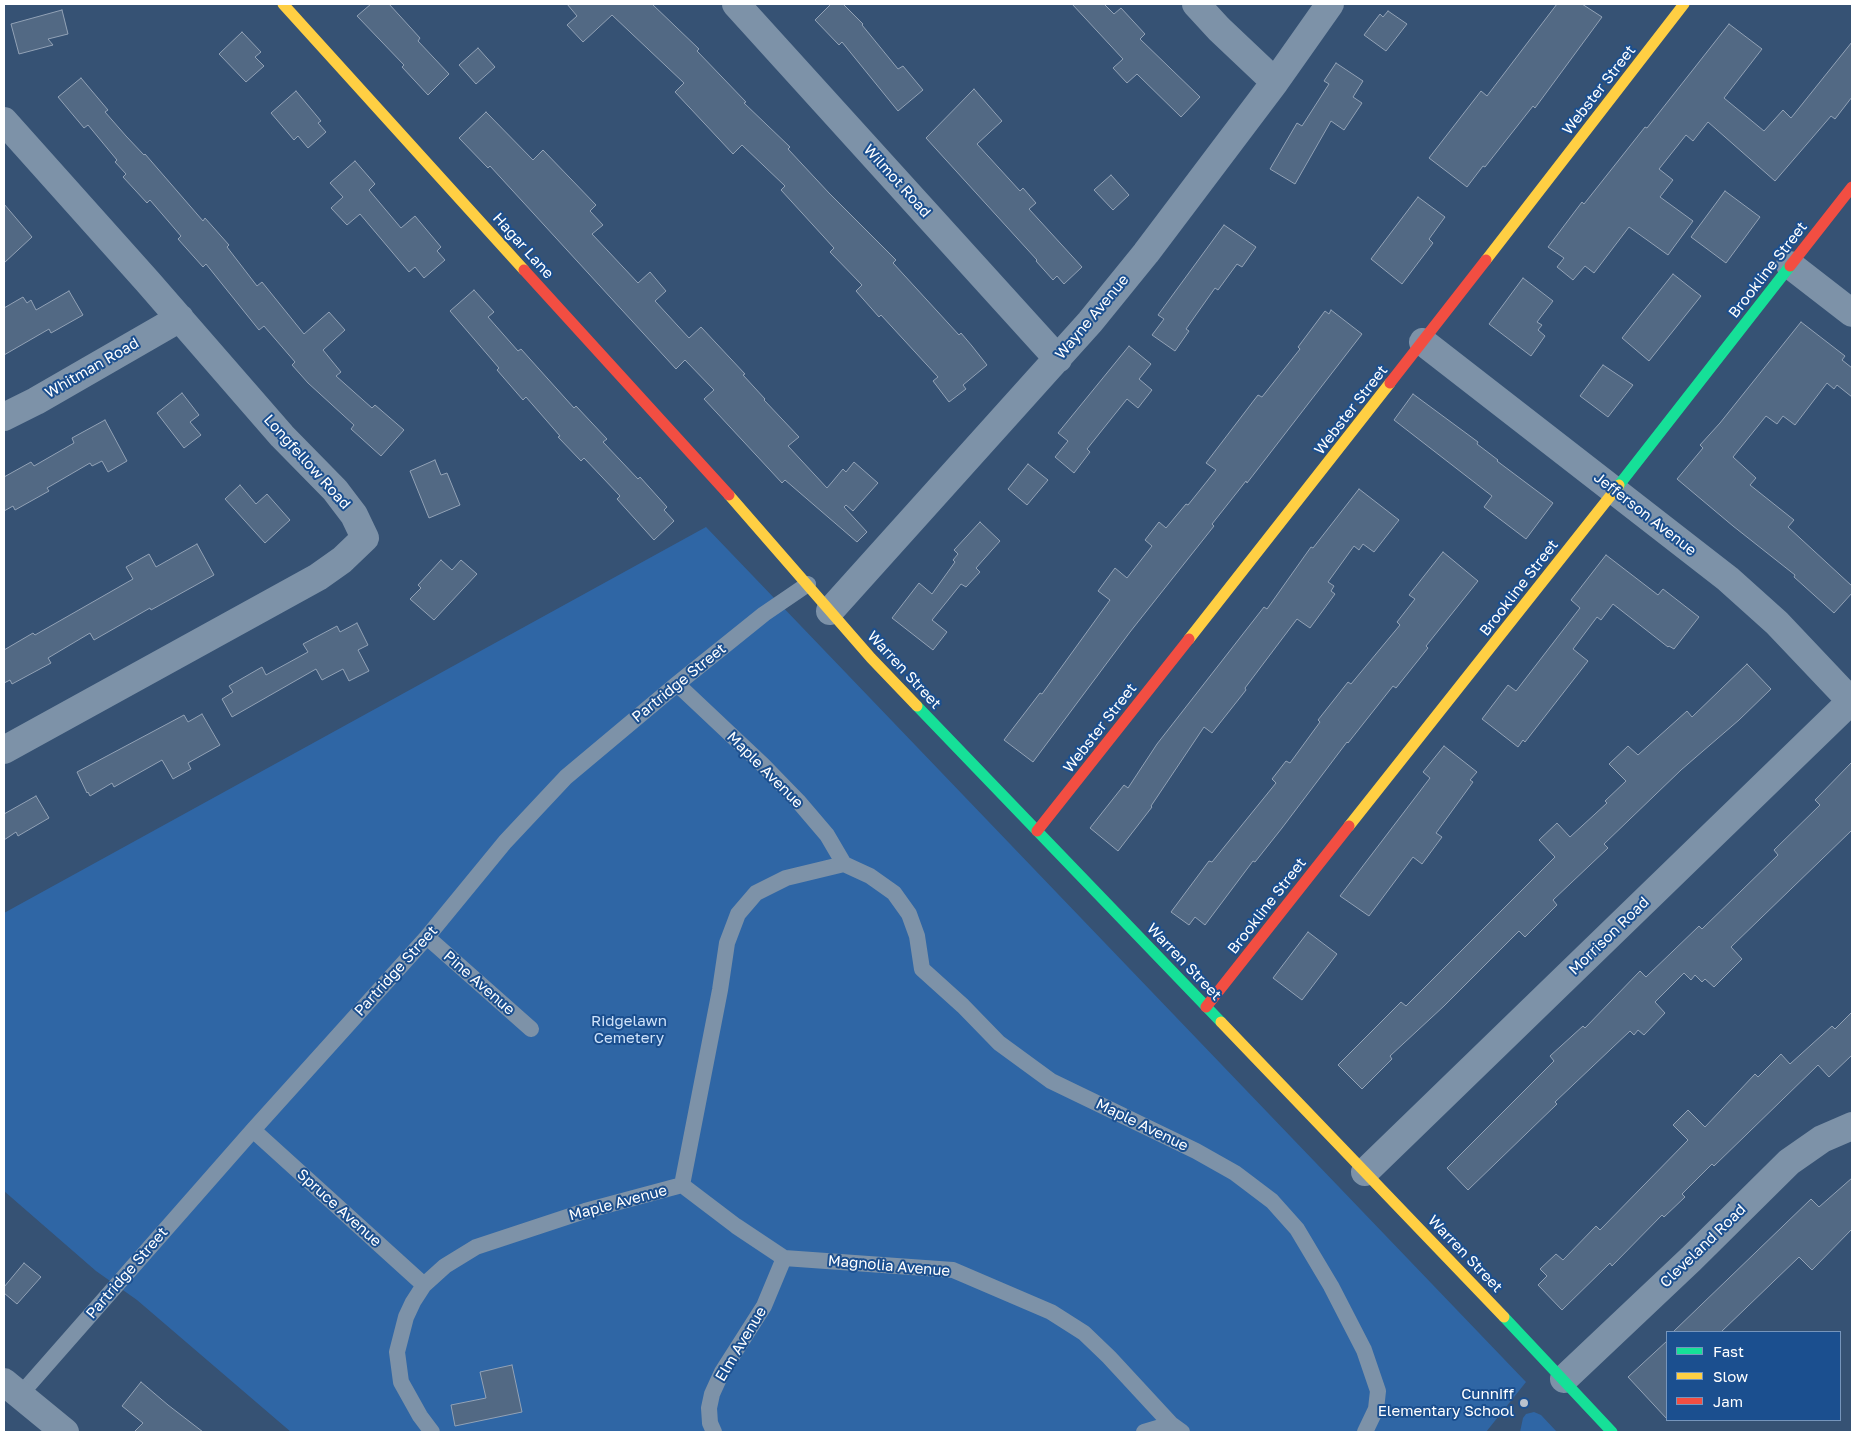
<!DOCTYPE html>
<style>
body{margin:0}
#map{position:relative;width:1856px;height:1436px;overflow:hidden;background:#365274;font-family:"Golos Text",sans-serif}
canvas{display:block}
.frame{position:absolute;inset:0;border:5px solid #fff;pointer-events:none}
.legend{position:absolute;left:1666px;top:1331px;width:175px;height:90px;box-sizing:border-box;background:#1b4f8f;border:1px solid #7695bc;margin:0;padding:6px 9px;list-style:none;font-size:15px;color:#fff}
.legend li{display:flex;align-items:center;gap:10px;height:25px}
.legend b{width:25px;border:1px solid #7695bc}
</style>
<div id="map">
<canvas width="1856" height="1436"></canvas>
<div class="frame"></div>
<ul class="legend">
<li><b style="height:6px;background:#16e098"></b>Fast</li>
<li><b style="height:6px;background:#ffcf43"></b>Slow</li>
<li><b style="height:6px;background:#f24e42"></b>Jam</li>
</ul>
</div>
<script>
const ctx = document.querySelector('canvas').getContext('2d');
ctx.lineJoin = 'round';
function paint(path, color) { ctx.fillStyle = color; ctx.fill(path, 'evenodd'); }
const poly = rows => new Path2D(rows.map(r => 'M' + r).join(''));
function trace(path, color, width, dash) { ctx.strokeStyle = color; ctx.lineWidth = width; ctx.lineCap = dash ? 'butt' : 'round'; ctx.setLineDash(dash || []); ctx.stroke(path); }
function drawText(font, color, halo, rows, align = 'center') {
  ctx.font = font + ' "Golos Text",sans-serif'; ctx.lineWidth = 4; ctx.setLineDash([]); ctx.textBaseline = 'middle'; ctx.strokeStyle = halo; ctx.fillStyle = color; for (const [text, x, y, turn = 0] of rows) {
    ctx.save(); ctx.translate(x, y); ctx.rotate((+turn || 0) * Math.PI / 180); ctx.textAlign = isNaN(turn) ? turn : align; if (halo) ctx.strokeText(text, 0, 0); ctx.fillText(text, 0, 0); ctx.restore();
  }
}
const green = poly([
 [706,527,1526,1382,1486,1432,291,1432,137,1300,96,1271,4,1191,4,913],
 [1534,1412,1541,1415,1557,1432,1520,1432,1523,1418,1526,1414]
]);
const building = poly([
 [371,4,389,4,420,38,418,41,449,74,428,95,402,67,404,65,357,16,371,4],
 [567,4,652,4,699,49,697,51,746,102,744,103,790,147,788,149,829,193,896,260,893,263,959,335,961,333,972,346,987,365,963,385,966,389,949,402,933,381,938,377,881,315,879,317,856,291,862,285,830,252,834,248,781,190,785,186,742,145,733,154,675,92,684,83,612,15,583,42,567,25,577,16,567,4],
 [831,4,843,4,863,24,862,25,898,69,903,66,923,90,898,111,842,42,839,45,815,20,831,4],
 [1072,4,1104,4,1114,14,1121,8,1145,34,1140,39,1200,97,1181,117,1137,74,1127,83,1113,68,1123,59,1072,4],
 [1557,4,1582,4,1602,17,1535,108,1533,106,1485,167,1483,166,1467,187,1429,158,1481,91,1487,96,1557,4],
 [62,10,68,34,48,39,53,45,19,54,11,24,62,10],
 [1388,11,1407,24,1386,51,1364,35,1380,14,1383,17,1388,11],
 [1729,24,1762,49,1724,98,1764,131,1783,110,1791,118,1852,42,1852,97,1835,119,1831,116,1775,181,1708,122,1693,141,1686,135,1659,169,1673,180,1660,197,1693,221,1668,255,1629,227,1594,273,1585,266,1573,280,1557,267,1564,258,1548,247,1582,202,1584,204,1645,127,1647,128,1729,24],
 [242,32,261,52,255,57,264,66,246,82,219,54,242,32],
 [478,48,495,67,476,84,459,65,478,48],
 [1336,63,1363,81,1353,97,1362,103,1344,130,1331,121,1295,184,1270,169,1297,123,1302,126,1329,84,1324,81,1336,63],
 [81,78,108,110,105,112,126,136,144,155,145,154,203,221,205,218,229,245,227,247,257,286,262,282,304,334,329,312,345,330,323,350,341,372,336,376,372,408,375,405,404,430,381,456,351,429,354,425,308,383,292,365,295,362,264,326,259,330,206,264,203,267,178,239,181,236,150,200,147,203,123,177,126,174,115,162,117,160,88,125,84,128,58,97,81,78],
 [974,89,1002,121,977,144,1020,191,1023,188,1036,203,1029,209,1082,267,1064,284,1057,276,1053,280,1036,261,1037,260,926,138,974,89],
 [296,91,321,121,318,123,326,132,308,148,298,136,294,140,271,113,296,91],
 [486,112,533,160,543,150,596,205,590,211,603,225,592,234,638,283,650,272,666,291,655,301,689,338,701,327,745,374,743,375,765,399,764,400,799,437,788,446,827,488,843,469,846,472,854,462,878,483,853,511,846,505,844,507,867,532,857,542,785,480,782,483,704,399,714,390,685,360,676,369,490,166,488,168,459,138,486,112],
 [355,161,375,184,369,190,401,228,415,216,441,247,437,251,445,260,424,278,415,267,409,272,360,214,347,225,331,208,343,197,330,183,355,161],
 [1111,175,1129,195,1113,210,1094,190,1111,175],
 [1725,191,1760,217,1726,263,1691,237,1725,191],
 [1418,197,1445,217,1429,239,1433,243,1402,284,1371,259,1418,197],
 [4,204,32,237,4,263,4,204],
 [1224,225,1256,247,1242,267,1237,264,1218,290,1215,288,1186,329,1189,331,1175,351,1152,335,1164,319,1158,315,1224,225],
 [1673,274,1701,296,1649,361,1622,338,1673,274],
 [1523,278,1553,301,1537,322,1542,325,1538,330,1545,336,1531,356,1489,324,1523,278],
 [474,290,494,312,488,317,518,351,521,349,574,408,576,406,607,439,603,442,638,479,640,477,667,507,664,510,674,521,654,540,617,499,620,496,584,458,581,461,558,437,560,436,526,397,523,400,497,370,499,368,450,311,474,290],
 [69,291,83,315,51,333,49,329,4,355,4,308,23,297,27,303,31,300,36,310,69,291],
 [1331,310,1362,334,1247,483,1246,481,1212,524,1214,526,1130,632,1033,762,1004,740,1040,693,1042,694,1110,600,1098,591,1115,568,1127,578,1152,546,1145,540,1159,522,1166,528,1186,504,1188,505,1216,470,1206,463,1258,395,1262,397,1300,349,1298,347,1325,311,1329,314,1331,310],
 [1801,322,1845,356,1842,360,1852,368,1852,397,1837,385,1834,389,1827,383,1795,425,1783,416,1777,424,1766,416,1733,457,1756,478,1750,485,1794,520,1788,527,1852,586,1852,593,1834,613,1794,577,1795,575,1733,526,1677,479,1703,448,1700,445,1720,423,1801,322],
 [1129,346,1151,364,1139,379,1152,390,1138,408,1127,399,1087,449,1090,452,1074,473,1055,457,1068,441,1058,433,1129,346],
 [1603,365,1633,385,1608,417,1580,396,1603,365],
 [182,393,199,415,190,422,201,435,184,448,157,413,182,393],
 [1413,394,1478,442,1477,444,1498,460,1497,461,1553,503,1526,539,1484,507,1492,496,1394,420,1413,394],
 [105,420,127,461,108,472,102,461,92,466,90,463,47,488,49,491,15,510,13,506,4,511,4,477,31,462,34,466,74,443,72,438,105,420],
 [435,460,441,475,447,473,460,505,429,518,410,471,435,460],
 [1028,464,1048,480,1027,505,1008,489,1028,464],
 [240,485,256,504,267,494,290,520,265,543,225,499,240,485],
 [1359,489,1399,520,1374,552,1363,544,1359,550,1354,546,1328,582,1334,586,1331,591,1335,594,1310,628,1297,619,1245,688,1246,690,1212,733,1204,727,1151,806,1152,807,1118,851,1090,828,1124,785,1128,788,1157,744,1264,607,1267,609,1311,547,1313,548,1359,489],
 [980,522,1000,541,976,568,980,572,966,587,961,584,932,620,947,632,933,650,892,618,919,583,932,594,955,562,953,560,958,554,954,550,980,522],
 [197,544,214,575,151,610,150,608,94,640,90,633,48,658,51,663,12,684,10,680,4,683,4,650,33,633,35,635,133,579,126,567,149,554,156,567,197,544],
 [1443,552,1478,581,1426,646,1428,648,1396,688,1393,686,1348,743,1347,742,1282,828,1255,862,1253,861,1205,925,1195,917,1189,925,1171,912,1209,861,1212,862,1276,783,1272,779,1286,761,1290,763,1320,722,1318,720,1348,682,1351,684,1400,625,1397,622,1415,599,1409,595,1443,552],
 [1606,555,1658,595,1663,589,1699,617,1674,649,1669,646,1668,647,1613,604,1601,620,1597,617,1573,649,1588,661,1525,742,1523,740,1518,747,1482,719,1508,685,1516,691,1580,608,1571,600,1606,555],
 [441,560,452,570,461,560,477,574,434,620,410,599,421,588,418,585,441,560],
 [357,623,368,645,358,650,369,671,349,681,343,669,322,680,316,669,232,717,222,699,233,692,229,686,262,667,266,675,308,652,303,644,337,626,340,632,357,623],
 [1747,664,1771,689,1739,720,1681,770,1604,844,1608,848,1553,900,1557,905,1525,937,1519,931,1444,1006,1390,1056,1392,1059,1362,1089,1338,1065,1401,1002,1406,1006,1555,857,1539,840,1557,823,1570,837,1607,803,1605,801,1626,781,1609,764,1628,746,1638,755,1687,711,1692,717,1747,664],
 [202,714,220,745,188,763,191,769,173,779,162,760,114,787,112,783,90,796,88,792,87,793,77,772,184,715,188,722,202,714],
 [1444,746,1477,772,1470,780,1473,782,1436,833,1442,837,1422,864,1413,857,1369,916,1340,896,1430,778,1423,772,1444,746],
 [1852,762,1852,830,1731,947,1742,959,1714,987,1705,979,1702,982,1695,975,1691,980,1684,973,1655,1002,1665,1013,1644,1035,1638,1030,1634,1035,1630,1031,1555,1102,1557,1104,1468,1190,1447,1168,1554,1061,1550,1056,1583,1026,1585,1028,1640,971,1646,977,1699,926,1702,929,1778,855,1774,850,1820,805,1815,800,1852,762],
 [36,796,49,818,18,836,16,832,4,840,4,814,36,796],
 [1308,932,1337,954,1302,1000,1273,978,1308,932],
 [1852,1012,1852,1055,1829,1077,1818,1065,1714,1166,1712,1164,1682,1194,1685,1197,1664,1217,1662,1215,1612,1266,1610,1263,1562,1310,1538,1285,1547,1276,1540,1269,1556,1254,1563,1260,1596,1226,1600,1230,1688,1140,1673,1125,1688,1110,1705,1127,1755,1074,1758,1077,1781,1054,1790,1064,1832,1026,1835,1029,1852,1012],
 [1852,1178,1852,1229,1812,1270,1799,1257,1721,1332,1673,1332,1811,1199,1819,1207,1852,1178],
 [24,1263,41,1277,17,1304,4,1293,4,1287,24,1263],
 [1667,1341,1667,1419,1628,1377,1667,1341],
 [512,1365,522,1412,455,1426,451,1405,486,1398,480,1372,512,1365],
 [141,1382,168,1405,203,1432,134,1432,143,1423,122,1406,141,1382]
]);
const lane = poly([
 [677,684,763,765,798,801,827,835,844,864,786,878,756,893,738,914,727,943,720,990,682,1185],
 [844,864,870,876,894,893,909,914,917,936,922,969,963,1006,999,1043,1051,1081,1196,1151,1235,1173,1272,1201,1297,1229,1331,1286,1364,1350,1378,1391,1376,1409,1365,1432],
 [427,937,531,1029],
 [253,1130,424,1285],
 [682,1185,736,1226,784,1258,953,1270,1051,1312,1084,1333,1109,1357,1171,1424,1182,1432],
 [20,1395,253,1130,427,937,505,842,566,777,677,684,764,614,808,584],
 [432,1432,420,1416,401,1382,397,1352,406,1317,413,1302,424,1285,445,1266,476,1247,585,1211,682,1185],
 [714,1432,710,1423,709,1408,712,1394,722,1372,764,1306,784,1258],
 [1144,1432,1171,1424]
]);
const street = poly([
 [736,4,1058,359],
 [1196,4,1219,29,1275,82],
 [4,121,148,282,282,436,335,490,354,515,365,538,342,560,318,577,4,750],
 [1790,265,1852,313],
 [1423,342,1728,579,1777,623,1852,702],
 [4,417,36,401,180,318],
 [830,611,1090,322,1146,253,1275,82,1330,4],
 [1365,1172,1852,700],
 [1564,1379,1691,1259,1789,1162,1822,1139,1852,1126],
 [4,1382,65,1432]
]);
const fast = poly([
 [1619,485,1790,266],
 [917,706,1221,1022],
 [1504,1317,1612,1432]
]);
const slow = poly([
 [283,4,524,270],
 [1486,260,1684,4],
 [729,495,871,658,917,706],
 [1189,639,1390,383],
 [1349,826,1619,485],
 [1221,1022,1504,1317]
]);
const jam = poly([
 [1790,266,1852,187],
 [524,270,729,495],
 [1390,383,1486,260],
 [1037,831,1189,639],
 [1206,1007,1349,826]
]);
const markers = [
 [1524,1403,5,"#b9c2ce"]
];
const streetNames = [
 ["Webster Street",1599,90,-52],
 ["Wilmot Road",897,181,48],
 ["Hagar Lane",523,246,48],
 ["Brookline Street",1768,270,-52],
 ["Wayne Avenue",1092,317,-50],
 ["Whitman Road",92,368,-30],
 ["Webster Street",1351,410,-52],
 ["Longfellow Road",307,462,48],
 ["Jefferson Avenue",1645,514,38],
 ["Brookline Street",1519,588,-52],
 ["Warren Street",904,670,47],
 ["Partridge Street",679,683,-39],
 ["Webster Street",1100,728,-52],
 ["Maple Avenue",765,770,45],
 ["Brookline Street",1267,906,-52],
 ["Morrison Road",1609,936,-44],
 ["Warren Street",1184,962,46],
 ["Partridge Street",396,971,-48],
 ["Pine Avenue",479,983,41],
 ["Maple Avenue",1142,1125,26],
 ["Maple Avenue",618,1203,-15],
 ["Spruce Avenue",339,1208,42],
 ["Cleveland Road",1703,1246,-44],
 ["Warren Street",1465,1254,46],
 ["Magnolia Avenue",889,1266,5],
 ["Partridge Street",127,1273,-49],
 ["Elm Avenue",741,1344,-59]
];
const parkNames = [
 ["Ridgelawn",629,1021],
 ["Cemetery",629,1038]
];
const poiNames = [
 ["Cunniff",1514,1394],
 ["Elementary School",1514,1411]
];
paint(green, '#2f66a5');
paint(building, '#526984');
trace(building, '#92a2b6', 1);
trace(lane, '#7d92a8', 16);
trace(street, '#7d92a8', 28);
trace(fast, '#16e098', 11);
trace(slow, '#ffcf43', 11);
trace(jam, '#f24e42', 11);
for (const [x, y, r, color] of markers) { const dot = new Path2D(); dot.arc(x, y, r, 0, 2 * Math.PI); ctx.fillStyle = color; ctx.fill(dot); trace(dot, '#1b4f8f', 2); }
drawText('15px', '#fff', '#1b4f8f', streetNames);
drawText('15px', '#cfe3fa', '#1b4f8f', parkNames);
drawText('15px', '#fff', '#1b4f8f', poiNames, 'right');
</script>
